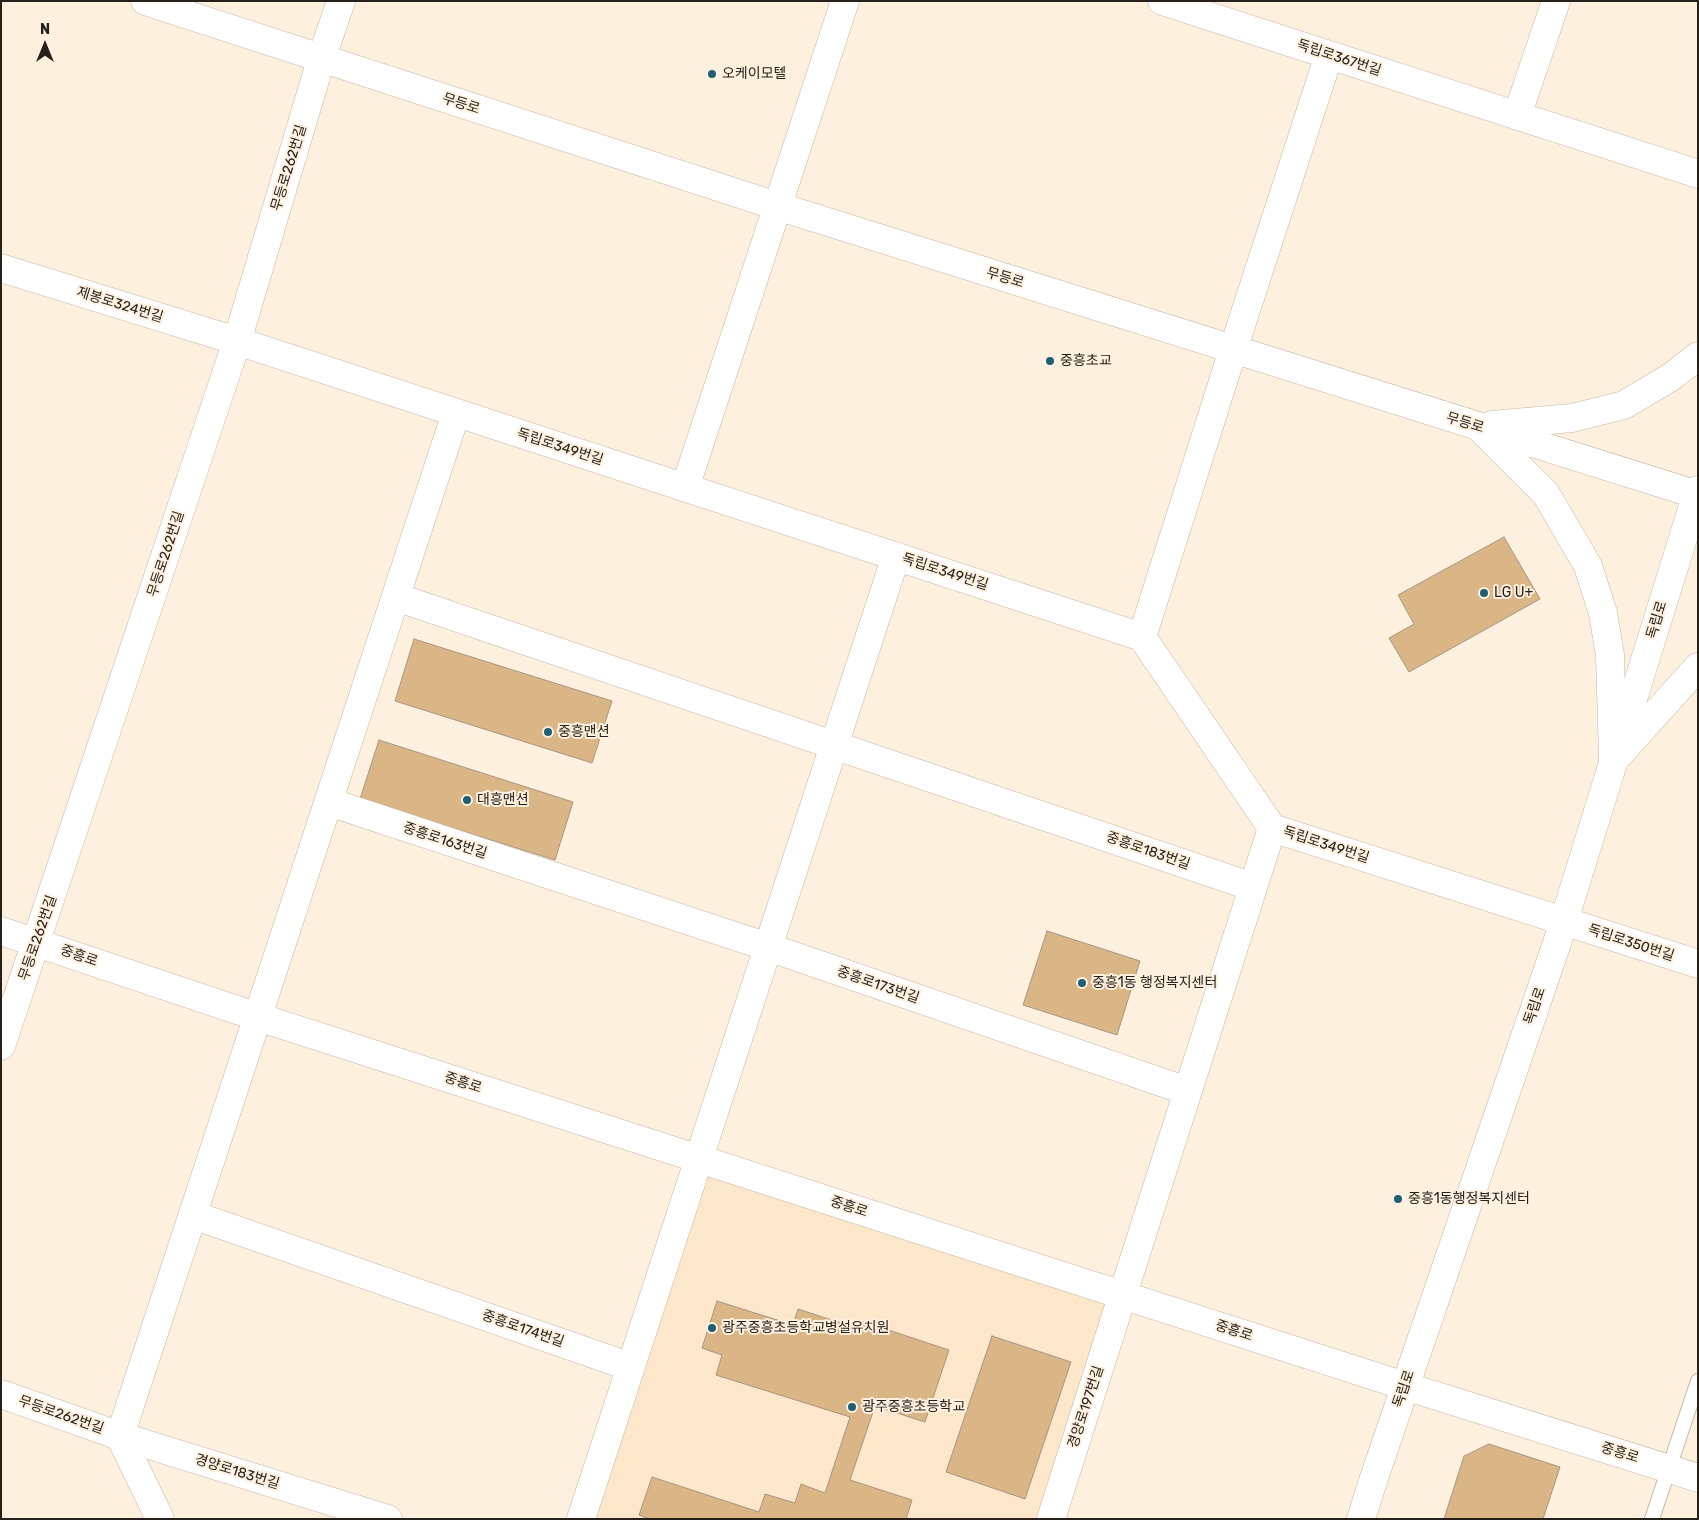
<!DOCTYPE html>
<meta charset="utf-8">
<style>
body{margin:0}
#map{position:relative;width:1699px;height:1520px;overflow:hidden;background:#fef0df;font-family:Rubik,sans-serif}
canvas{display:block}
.frame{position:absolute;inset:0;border:2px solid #272119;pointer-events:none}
.north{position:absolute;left:20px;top:20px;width:50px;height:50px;-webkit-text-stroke:4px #fef0df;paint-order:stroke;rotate:0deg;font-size:14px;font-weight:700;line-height:20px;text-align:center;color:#272119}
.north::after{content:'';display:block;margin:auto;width:18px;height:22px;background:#272119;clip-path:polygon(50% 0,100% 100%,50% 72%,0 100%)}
</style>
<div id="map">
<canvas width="1699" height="1520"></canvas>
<div class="frame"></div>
<div class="north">N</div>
</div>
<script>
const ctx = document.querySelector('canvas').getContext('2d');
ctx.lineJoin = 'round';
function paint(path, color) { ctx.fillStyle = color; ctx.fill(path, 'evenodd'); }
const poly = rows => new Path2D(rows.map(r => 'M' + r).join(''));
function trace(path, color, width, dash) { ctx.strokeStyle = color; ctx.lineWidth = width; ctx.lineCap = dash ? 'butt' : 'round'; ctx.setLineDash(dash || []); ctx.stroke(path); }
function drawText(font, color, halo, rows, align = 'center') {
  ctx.font = font + ' Rubik,"Noto Sans KR",sans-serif'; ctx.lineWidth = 4; ctx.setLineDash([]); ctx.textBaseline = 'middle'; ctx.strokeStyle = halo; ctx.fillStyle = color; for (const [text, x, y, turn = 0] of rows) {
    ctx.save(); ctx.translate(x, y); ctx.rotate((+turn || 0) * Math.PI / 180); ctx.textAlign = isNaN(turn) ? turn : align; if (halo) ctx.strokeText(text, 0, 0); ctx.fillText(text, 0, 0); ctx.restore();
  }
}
const built = poly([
 [699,1159,1122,1295,1051,1519,582,1519]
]);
const building = poly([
 [1504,537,1540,599,1409,672,1389,638,1414,624,1398,595,1504,537],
 [414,639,612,701,592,763,395,701,414,639],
 [379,740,573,802,555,860,360,799,379,740],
 [1047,931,1140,961,1117,1035,1023,1005,1047,931],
 [717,1301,793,1325,798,1309,853,1327,858,1320,949,1350,925,1422,875,1406,850,1480,912,1500,906,1519,650,1519,639,1515,652,1477,759,1512,765,1494,795,1503,801,1484,825,1493,850,1417,716,1375,722,1355,702,1348,717,1301],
 [992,1336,1071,1362,1025,1499,946,1472,992,1336],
 [1489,1444,1560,1467,1543,1519,1444,1519,1464,1456,1489,1444]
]);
const service = poly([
 [1652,1519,1698,1381]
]);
const minor = poly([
 [1162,1,1698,174],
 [1517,116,1556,1],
 [1,268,237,341,1142,637,1272,828,1698,964],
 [685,488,845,1],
 [396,597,1253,887],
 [1142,637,1233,350,1329,55],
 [329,802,768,947,1187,1091],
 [1,1046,237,341,321,60,341,1],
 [193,1215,631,1367],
 [1,1394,120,1436,388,1519],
 [160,1519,120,1436,456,413],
 [581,1519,896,556],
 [1051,1519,1272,828]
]);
const tertiary = poly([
 [145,1,777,206,1698,495],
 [1492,425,1572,418,1624,405,1671,377,1698,356],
 [1481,429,1546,494,1588,566,1603,613,1610,655,1613,758],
 [1613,761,1698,667],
 [1,931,258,1017,1405,1386,1698,1478]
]);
const secondary = poly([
 [1361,1519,1375,1475,1557,943,1698,490]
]);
const markers = [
 [712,74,5,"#1e5f74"],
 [1050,361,5,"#1e5f74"],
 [1484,593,5,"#1e5f74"],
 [548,732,5,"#1e5f74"],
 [467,800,5,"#1e5f74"],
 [1082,983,5,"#1e5f74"],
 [1398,1199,5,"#1e5f74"],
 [712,1328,5,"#1e5f74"],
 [852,1407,5,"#1e5f74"]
];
const streetNames = [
 ["독립로367번길",1339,58,18],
 ["무등로",461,104,18],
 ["무등로262번길",289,168,-73],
 ["무등로",1005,278,17],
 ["제봉로324번길",120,305,17],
 ["무등로",1465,423,17],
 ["독립로349번길",560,447,18],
 ["무등로262번길",166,554,-72],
 ["독립로349번길",945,572,18],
 ["독립로",1657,620,-73],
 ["중흥로163번길",445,841,18],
 ["독립로349번길",1326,845,18],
 ["중흥로183번길",1148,851,19],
 ["무등로262번길",38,938,-71],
 ["독립로350번길",1631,943,18],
 ["중흥로",79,956,19],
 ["중흥로173번길",878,985,19],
 ["독립로",1535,1006,-71],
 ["중흥로",463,1083,18],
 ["중흥로",849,1207,18],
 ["중흥로174번길",523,1329,19],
 ["중흥로",1234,1331,18],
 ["독립로",1404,1389,-71],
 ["경양로197번길",1086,1407,-72],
 ["무등로262번길",61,1415,19],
 ["중흥로",1620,1453,17],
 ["경양로183번길",237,1472,17]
];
const poiNames = [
 ["오케이모텔",722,74],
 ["중흥초교",1060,361],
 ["LG U+",1494,593],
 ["중흥맨션",558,732],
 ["대흥맨션",477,800],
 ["중흥1동 행정복지센터",1092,983],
 ["중흥1동행정복지센터",1408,1199],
 ["광주중흥초등학교병설유치원",722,1328],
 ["광주중흥초등학교",862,1407]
];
paint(built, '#fde7cb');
paint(building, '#dab586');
trace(building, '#a59682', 1);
trace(service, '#c7b7a3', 16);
trace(minor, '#c7b7a3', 29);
trace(tertiary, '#c7b7a3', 29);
trace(secondary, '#c7b7a3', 29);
trace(service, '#fff', 14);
trace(minor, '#fff', 28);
trace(tertiary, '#fff', 28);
trace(secondary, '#fff', 28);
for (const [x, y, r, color] of markers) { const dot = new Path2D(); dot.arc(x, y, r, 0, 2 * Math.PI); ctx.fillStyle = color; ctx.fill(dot); trace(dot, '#fef0df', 2); }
drawText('14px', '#272119', '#fef0df', streetNames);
drawText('14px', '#272119', '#fef0df', poiNames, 'left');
</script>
